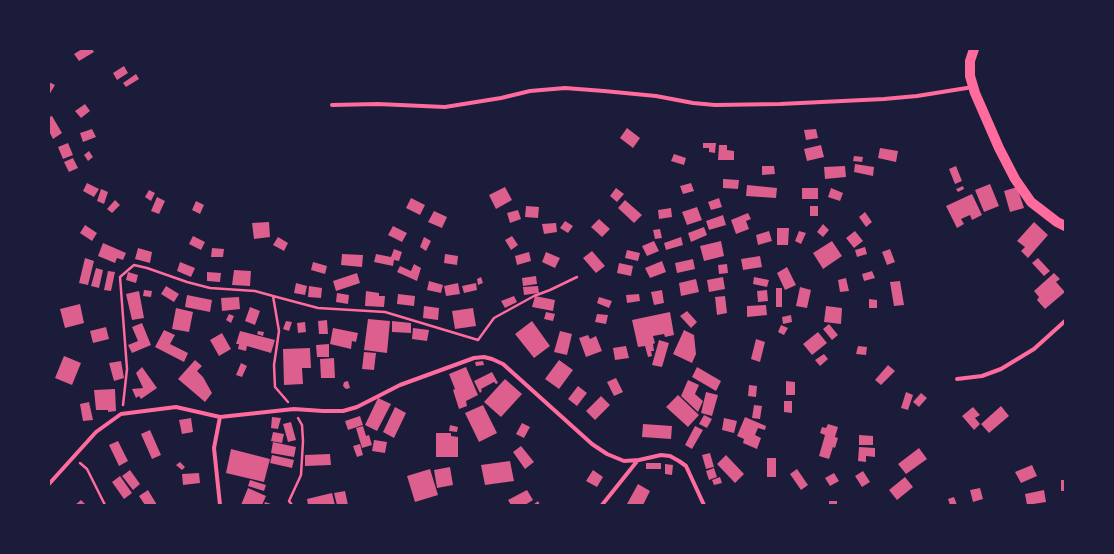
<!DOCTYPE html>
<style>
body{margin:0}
#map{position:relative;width:1114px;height:554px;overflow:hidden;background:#1b1b3a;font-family:Signika,sans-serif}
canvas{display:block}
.frame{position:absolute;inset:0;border:50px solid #1b1b3a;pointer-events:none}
</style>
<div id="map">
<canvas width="1114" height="554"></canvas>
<div class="frame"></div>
</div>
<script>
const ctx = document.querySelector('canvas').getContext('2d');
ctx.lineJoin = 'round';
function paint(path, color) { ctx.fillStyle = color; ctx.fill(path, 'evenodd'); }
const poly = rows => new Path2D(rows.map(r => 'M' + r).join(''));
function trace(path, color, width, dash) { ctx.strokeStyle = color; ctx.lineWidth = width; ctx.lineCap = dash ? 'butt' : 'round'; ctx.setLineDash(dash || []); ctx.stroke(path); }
const building = poly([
 [82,49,92,49,94,52,79,61,74,54],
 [124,66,128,73,117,80,113,73],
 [136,74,139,79,126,87,123,83],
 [49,82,55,85,49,95],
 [85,104,90,111,81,118,75,111],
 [52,116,62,133,53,139,49,131,49,117],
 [627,128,640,138,633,148,620,138],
 [92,129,96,137,83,142,80,133],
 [816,129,818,138,806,140,804,130],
 [68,143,73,155,63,159,58,147],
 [703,143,716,143,715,153,709,152,709,148,703,148],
 [719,145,727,145,727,150,734,151,734,160,718,160],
 [821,145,824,157,807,161,804,149],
 [880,148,898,151,896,162,878,158],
 [89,151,93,157,88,161,84,155],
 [674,154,686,158,684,165,671,161],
 [854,156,863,157,862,162,853,161],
 [73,158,78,168,69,172,64,162],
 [855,164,874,167,873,176,854,172],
 [762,166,774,166,775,174,762,175],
 [845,166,846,177,825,179,824,167],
 [956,166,962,181,955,184,949,169],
 [723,179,739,180,738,189,723,188],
 [87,183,99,189,94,197,83,191],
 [691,183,694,191,683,194,680,186],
 [990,184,999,206,984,212,975,190],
 [747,185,777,188,776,198,746,196],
 [963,186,964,189,958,192,956,189],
 [505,187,512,200,496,209,489,195],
 [1017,187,1024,208,1010,212,1004,191],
 [616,188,624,194,617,202,610,196],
 [802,188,818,188,818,199,802,199],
 [831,188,843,193,840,201,828,197],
 [101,189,108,192,104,204,97,201],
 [149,190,155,193,151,201,145,197],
 [972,194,982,215,972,220,970,215,961,219,964,224,957,228,946,206],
 [157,197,165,201,159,214,151,211],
 [411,198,425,205,420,215,406,208],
 [719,198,722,207,711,210,708,202],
 [115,200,120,205,112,213,107,209],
 [625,200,642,215,634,223,618,208],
 [196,201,204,205,200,214,192,210],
 [526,206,539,207,538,218,525,217],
 [810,206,818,206,818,216,810,216],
 [697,207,702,220,687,225,682,212],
 [671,208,672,217,659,219,658,210],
 [518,210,521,219,510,223,507,213],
 [434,211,447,217,442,228,428,222],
 [865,212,872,222,866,227,859,217],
 [748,213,751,219,746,221,749,229,736,234,731,220],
 [723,215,726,225,709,230,706,221],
 [599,219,610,229,602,237,591,227],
 [565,221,573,226,568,233,560,228],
 [269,222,270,237,254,239,252,223],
 [1034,222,1048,235,1028,258,1021,251,1025,247,1017,241],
 [556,223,557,232,544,234,542,224],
 [823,224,829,230,823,237,817,232],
 [85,225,97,233,92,241,80,233],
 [393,226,407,233,402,242,388,235],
 [704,227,707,235,691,242,688,233],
 [777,228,789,228,788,245,777,245],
 [660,229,662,238,655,239,653,230],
 [769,231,772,241,758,245,756,235],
 [799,231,806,233,801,244,795,241],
 [855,231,863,241,854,248,846,238],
 [193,236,205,242,201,250,189,244],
 [512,236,518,245,511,250,505,240],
 [278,237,288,243,284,251,273,245],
 [424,237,431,241,426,251,420,247],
 [681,237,683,245,666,250,664,243],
 [654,241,659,251,647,256,642,246],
 [721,241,724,256,704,261,700,246],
 [832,241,842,256,823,269,813,253],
 [103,243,126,253,123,260,117,258,115,263,98,256],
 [865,247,867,254,857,257,855,250],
 [138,248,152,252,150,263,135,259],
 [212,248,224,249,223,257,211,257],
 [394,249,402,252,399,261,394,260,393,266,374,262,376,254,391,257],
 [890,249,895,262,887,265,882,252],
 [627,250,640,253,638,261,625,258],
 [592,251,605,266,596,273,583,258],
 [529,252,531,261,517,265,515,256],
 [546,252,560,258,555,268,542,262],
 [342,254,363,255,362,267,341,265],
 [445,254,458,256,457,265,444,263],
 [760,256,762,267,743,270,741,259],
 [85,258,94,261,88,285,79,283],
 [1038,258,1050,271,1044,276,1032,263],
 [693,259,695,269,677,273,675,263],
 [662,261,666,272,650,278,645,268],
 [180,262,195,268,191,277,177,271],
 [313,262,327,266,325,274,311,270],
 [619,263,633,266,631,276,617,273],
 [414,264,421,268,417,281,397,272,400,266,411,271],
 [727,264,728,273,719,274,718,265],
 [787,267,796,285,785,290,777,273],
 [96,268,103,270,99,288,91,286],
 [234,270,251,271,250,286,232,285],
 [108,271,115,272,111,291,104,290],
 [872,271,875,278,864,281,862,274],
 [128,272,138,275,136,283,126,280],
 [207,272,221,273,220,282,207,281],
 [357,273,360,283,336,291,333,281],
 [1054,273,1060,279,1056,282,1065,292,1045,309,1037,300,1039,297,1034,291],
 [536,276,537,284,523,286,522,278],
 [481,277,483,283,478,285,477,279],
 [723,277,725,289,709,292,707,280],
 [754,277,769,280,767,287,753,284],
 [846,278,849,291,840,292,838,280],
 [696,279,699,292,681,296,679,283],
 [429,281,443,285,441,293,427,290],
 [900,281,904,305,894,306,890,282],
 [296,283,307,286,305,295,294,293],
 [458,283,460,294,446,296,444,286],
 [476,283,477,290,464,293,462,286],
 [166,286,179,294,174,302,161,294],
 [309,286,322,288,321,298,308,297],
 [538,286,539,293,524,295,523,287],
 [800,287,811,290,807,308,796,306],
 [776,288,782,288,782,307,776,307],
 [144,290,152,291,151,297,143,296],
 [662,290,664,303,654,305,651,292],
 [767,290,768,301,758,302,757,291],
 [139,291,144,318,132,320,126,294],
 [366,291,379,293,379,296,385,296,384,307,365,306],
 [337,293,349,295,348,304,336,302],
 [398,294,415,296,414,306,397,304],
 [639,294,640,301,627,303,626,295],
 [187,295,212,300,210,312,185,307],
 [514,296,517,302,505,308,501,301],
 [535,296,555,300,553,311,532,307],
 [725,296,727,313,717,315,715,297],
 [239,297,240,309,222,311,221,298],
 [599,297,612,301,609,308,597,303],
 [869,299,877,300,877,308,869,308],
 [80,304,84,323,65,328,60,309],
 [766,305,767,315,747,317,747,306],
 [424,306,439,308,438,320,423,318],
 [826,306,842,308,841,324,824,322],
 [250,307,260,311,255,325,245,321],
 [176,308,193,312,189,332,172,329],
 [473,308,476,326,455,329,452,311],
 [687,311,697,322,691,328,680,316],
 [546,312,555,314,553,321,544,319],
 [670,312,674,335,665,337,664,334,653,336,655,343,653,344,654,351,651,351,652,356,648,357,645,346,638,347,632,320],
 [229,314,234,316,231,323,226,320],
 [597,314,608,315,606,324,595,322],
 [791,315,792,322,783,324,782,317],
 [368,319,390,321,387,353,364,350],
 [327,320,328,334,319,334,318,321],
 [286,321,292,322,289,331,283,329],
 [392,321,411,323,411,333,392,332],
 [532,321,550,346,534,358,515,334],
 [305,322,306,332,298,333,297,323],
 [142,323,151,345,132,353,128,345,138,341,132,327],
 [829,324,838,335,832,340,823,329],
 [781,325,788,328,784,335,778,332],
 [106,327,109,339,93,343,90,331],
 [333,328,358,333,356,342,352,341,351,349,330,344],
 [413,328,429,330,427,341,412,339],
 [164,330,175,335,170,344,188,353,184,362,155,347],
 [684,330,694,335,696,354,692,363,673,354],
 [240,331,275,340,271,353,247,346,246,351,238,349,239,344,236,344],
 [258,331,264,332,263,336,257,334],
 [560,331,572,334,567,355,554,352],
 [818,332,827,343,812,355,803,344],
 [222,333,231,349,219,356,210,340],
 [588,335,590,339,596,336,602,351,586,357,579,338],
 [756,339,765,342,760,362,751,359],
 [659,340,669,343,662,367,652,365],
 [329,344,329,357,317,357,316,345],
 [626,346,629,358,615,360,613,348],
 [858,346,867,347,866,355,856,354],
 [310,348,311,368,302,368,303,384,284,385,283,349],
 [364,352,376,353,374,370,362,369],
 [824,354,828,359,820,366,815,360],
 [64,356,81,363,72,385,55,378],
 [334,358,335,378,321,378,320,359],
 [195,360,202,366,197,371,203,377,212,393,205,402,178,379],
 [559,360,573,370,559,389,545,379],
 [121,361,124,378,114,381,109,363],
 [483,361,484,365,476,366,475,362],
 [241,363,247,366,242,377,236,375],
 [888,365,895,371,881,385,875,380],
 [142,367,157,388,141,399,139,396,136,398,132,389,143,388,136,373],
 [466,367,478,395,466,401,467,406,459,409,453,390,455,389,449,374],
 [697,367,721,381,716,391,692,377],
 [492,372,498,383,496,384,494,382,481,389,482,391,480,393,474,381],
 [616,378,623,392,614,396,607,382],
 [505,379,522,394,501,417,484,402],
 [688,380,699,385,695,394,703,401,698,412,681,396],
 [348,381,350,388,346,389,343,386,344,382],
 [786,381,795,382,795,395,786,395],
 [749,385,757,386,756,397,748,396],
 [578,386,587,393,577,406,568,399],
 [115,389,116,411,108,412,108,410,96,410,94,390],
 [706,392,718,395,712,416,701,413],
 [906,392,913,395,908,410,901,408],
 [921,393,927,398,919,407,913,402],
 [678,395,699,415,688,427,666,407],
 [601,396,610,405,595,420,586,411],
 [378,398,391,404,377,431,365,425],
 [784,401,792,401,792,413,784,412],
 [89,402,93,420,83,421,80,404],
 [483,405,497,433,479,442,465,413],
 [754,405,762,406,760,419,752,418],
 [1001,406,1009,416,989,433,981,424],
 [395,407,406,413,394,438,383,432],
 [973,407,980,415,975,418,980,424,974,430,962,416],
 [704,415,712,419,707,428,699,424],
 [360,416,363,425,348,430,345,421],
 [272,417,281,418,278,429,271,428],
 [745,417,766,426,765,430,758,428,755,435,761,438,757,449,743,443,744,439,737,436],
 [191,418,193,432,182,434,179,420],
 [724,418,737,421,734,433,722,430],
 [291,422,296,440,288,442,283,424],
 [522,423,530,427,524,438,516,434],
 [643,424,672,426,671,439,642,437],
 [828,424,838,427,835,437,838,438,835,448,833,447,829,459,819,456,825,435,820,433,822,427,826,428],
 [450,425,458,427,457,432,449,431],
 [363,426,366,436,369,435,372,445,362,448,356,428],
 [695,426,703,430,692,449,685,445],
 [150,430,161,455,152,459,141,434],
 [273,432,284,434,282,443,271,441],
 [436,433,451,433,451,436,458,437,458,457,436,457],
 [859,435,873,436,873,445,859,445],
 [374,440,387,442,385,453,372,451],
 [118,441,128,461,119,466,109,445],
 [273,442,296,447,294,457,271,453],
 [360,444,363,455,357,457,353,446],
 [521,446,534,462,525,469,513,452],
 [859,447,875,448,875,457,866,456,866,462,858,461],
 [919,448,927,459,906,474,898,464],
 [231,449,270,459,264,482,226,473],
 [710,453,714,467,706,469,702,455],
 [330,454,331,465,305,466,305,455],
 [272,455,294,460,292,468,270,463],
 [726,455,744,474,735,483,717,464],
 [767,458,776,458,776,477,767,477],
 [510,461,514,481,485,485,481,465],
 [180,462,185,467,182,470,176,465],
 [646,463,661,463,661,469,646,469],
 [665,464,673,465,672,475,665,474],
 [1032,465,1037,476,1021,483,1015,472],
 [450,467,453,485,437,488,434,470],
 [714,468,717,477,709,480,706,471],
 [430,469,438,495,415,502,407,476],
 [797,469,808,485,801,490,790,474],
 [130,470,140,484,133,490,122,476],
 [593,470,603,477,597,487,586,481],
 [863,471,870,482,862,487,855,476],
 [199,473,200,483,183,485,182,474],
 [834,473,839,481,830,486,825,478],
 [120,476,132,493,124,499,112,482],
 [720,477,722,483,714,485,712,480],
 [905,477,913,487,897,500,889,490],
 [250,480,266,485,264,491,248,486],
 [1061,480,1065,480,1065,491,1061,491],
 [638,484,650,491,643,505,629,505,627,504],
 [248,488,266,496,262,505,241,505],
 [980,488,983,499,973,502,970,490],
 [148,490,157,505,145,505,139,496],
 [527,490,533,500,525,505,511,505,508,500],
 [1044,490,1046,502,1027,505,1025,494],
 [345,491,348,505,337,505,334,493],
 [332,493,335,505,308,505,307,499],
 [954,497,957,505,950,505,948,499],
 [81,500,86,505,75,505],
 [538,501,540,505,533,505],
 [829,501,837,501,837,505,829,505],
 [265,502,274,505,264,505]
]);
const path = poly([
 [288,402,275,387,274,365,279,331,273,296,318,308,385,312,478,340,494,318,534,296,550,290,577,277],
 [123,405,127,369,120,277,134,265,147,268,187,282,210,288,255,291,273,296],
 [80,463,87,469,105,505],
 [292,505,289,501,301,475,303,441,302,425,298,418]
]);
const minor = poly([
 [332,105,378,104,445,107,501,98,530,91,565,88,604,91,656,96,693,103,715,105,780,104,884,99,917,96,973,87],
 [957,379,982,376,1001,369,1034,349,1065,321],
 [220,417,214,448,220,505],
 [49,484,96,432,121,414,176,407,220,417,294,409,323,411,343,411,357,407,400,385,474,358,484,357,492,359,503,364,592,444,607,454,624,461,639,460,661,455,670,456,679,461,686,466,704,505],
 [602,505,638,460]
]);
const primary = poly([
 [974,49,970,61,970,76,975,93,999,148,1015,179,1031,202,1057,222,1065,226]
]);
paint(building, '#dd5f8e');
trace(path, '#ff6b9d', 2.5);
trace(minor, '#ff6b9d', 4);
trace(primary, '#ff6b9d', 10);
</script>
